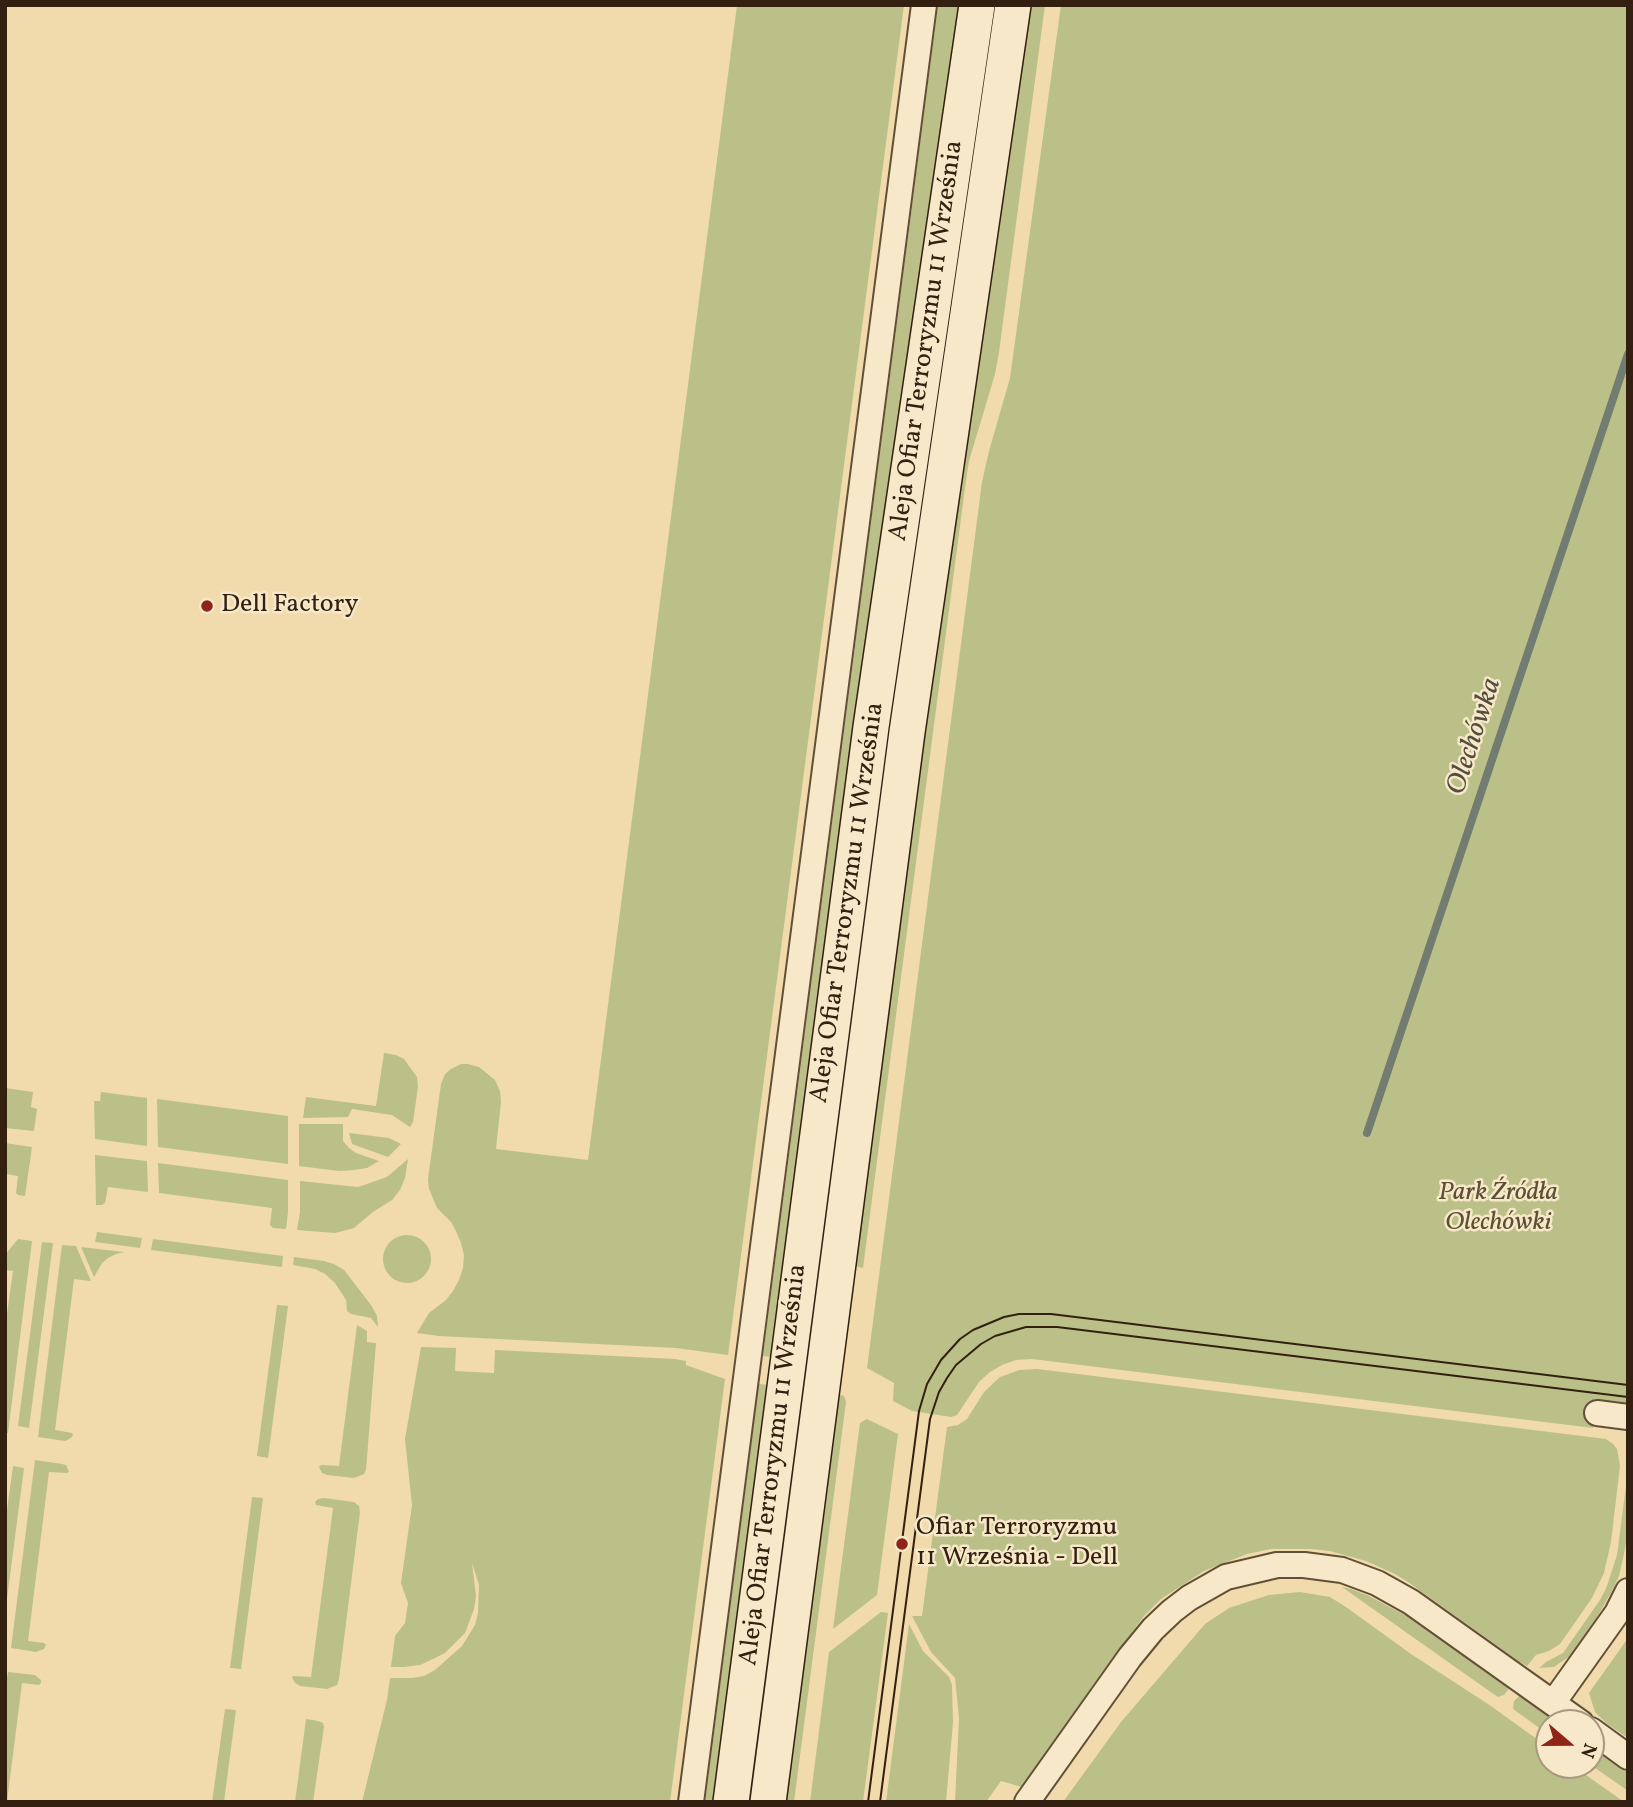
<!DOCTYPE html>
<meta charset="utf-8">
<style>
body{margin:0}
#map{position:relative;width:1633px;height:1807px;overflow:hidden;background:#f1dbac;font-family:Vollkorn,serif}
canvas{display:block}
.frame{position:absolute;inset:0;border:7px solid #342010;pointer-events:none}
.north{position:absolute;left:1535px;top:1709px;width:70px;height:70px;box-sizing:border-box;background:#f6e8c9;border:2px solid #a8987f;border-radius:50%;rotate:110deg;font-size:19px;font-weight:700;line-height:28px;text-align:center;color:#342010}
.north::after{content:'';display:block;margin:auto;width:24px;height:32px;background:#8f2418;clip-path:polygon(50% 0,100% 100%,50% 72%,0 100%)}
</style>
<div id="map">
<canvas width="1633" height="1807"></canvas>
<div class="frame"></div>
<div class="north">N</div>
</div>
<script>
const ctx = document.querySelector('canvas').getContext('2d');
ctx.lineJoin = 'round';
function paint(path, color) { ctx.fillStyle = color; ctx.fill(path, 'evenodd'); }
const poly = rows => new Path2D(rows.map(r => 'M' + r).join(''));
function trace(path, color, width, dash) { ctx.strokeStyle = color; ctx.lineWidth = width; ctx.lineCap = dash ? 'butt' : 'round'; ctx.setLineDash(dash || []); ctx.stroke(path); }
function drawText(font, color, halo, rows, align = 'center') {
  ctx.font = font + ' Vollkorn,serif'; ctx.lineWidth = 5; ctx.setLineDash([]); ctx.textBaseline = 'middle'; ctx.strokeStyle = halo; ctx.fillStyle = color; for (const [text, x, y, turn = 0] of rows) {
    ctx.save(); ctx.translate(x, y); ctx.rotate((+turn || 0) * Math.PI / 180); ctx.textAlign = isNaN(turn) ? turn : align; if (halo) ctx.strokeText(text, 0, 0); ctx.fillText(text, 0, 0); ctx.restore();
  }
}
const green = poly([
 [737,5,904,5,728,1355,676,1348,439,1336,417,1333,429,1313,446,1300,453,1291,459,1280,463,1268,464,1255,461,1243,456,1231,451,1222,437,1208,429,1189,428,1179,441,1084,445,1074,451,1069,461,1064,468,1064,479,1067,495,1080,500,1091,501,1102,496,1149,588,1160],
 [938,5,961,5,771,1357,763,1356],
 [1030,5,1045,5,999,352,995,374,969,461,966,480,863,1268,854,1266,923,734],
 [1061,5,1628,5,1628,1405,1597,1401,1593,1428,1032,1359,1016,1360,1002,1365,990,1372,979,1382,957,1415,951,1417,912,1411,893,1401,894,1383,867,1368,982,482,989,451,1010,378],
 [384,1053,396,1055,404,1059,417,1077,418,1087,413,1122,410,1127,392,1115,352,1109,348,1117,303,1118,306,1097,376,1106],
 [5,1088,33,1092,31,1107,37,1109,34,1131,5,1128],
 [101,1092,147,1098,147,1146,95,1139,94,1101,100,1101],
 [157,1099,288,1116,288,1164,158,1147],
 [299,1124,343,1124,343,1141,349,1148,356,1153,379,1161,367,1168,354,1170,339,1171,299,1166],
 [349,1133,389,1138,401,1144,388,1157,352,1144],
 [5,1143,32,1147,25,1196,18,1195,16,1193,18,1176,5,1174],
 [95,1155,147,1161,148,1192,108,1187,105,1203,102,1205,96,1205],
 [408,1159,405,1178,400,1190,392,1200,373,1212,354,1228,335,1233,297,1230,300,1212,300,1181,358,1187,387,1177],
 [158,1163,288,1180,288,1212,286,1229,273,1228,270,1225,272,1208,159,1193],
 [97,1232,142,1238,140,1248,95,1242],
 '383 1259a24 24 0 1 1 48 0a24 24 0 1 1-48 0Z',
 [18,1239,32,1241,8,1433,5,1433,5,1328,13,1271,5,1270,5,1255],
 [153,1239,283,1256,282,1267,151,1250],
 [42,1242,53,1243,29,1428,18,1426],
 [62,1245,76,1246,91,1281,74,1279,55,1430,72,1433,73,1435,71,1438,65,1441,38,1437],
 [81,1247,124,1252,116,1254,108,1258,102,1263,94,1277],
 [294,1257,324,1261,334,1264,344,1270,371,1305,377,1316,378,1327,371,1318,351,1314,347,1311,346,1300,335,1283,325,1274,315,1269,293,1265],
 [277,1305,288,1306,268,1458,257,1456],
 [357,1325,367,1331,367,1342,376,1343,366,1470,364,1474,354,1478,327,1475,322,1473,319,1467,321,1465,339,1466],
 [421,1347,456,1348,455,1371,494,1373,495,1350,675,1359,686,1361,686,1365,725,1379,670,1802,362,1802,387,1700,390,1678,412,1678,424,1676,435,1670,462,1646,475,1625,478,1613,479,1585,472,1563,476,1596,474,1609,465,1633,445,1653,433,1659,420,1665,404,1667,391,1667,395,1636,405,1623,408,1603,401,1583,412,1505,405,1439],
 [1037,1369,1606,1439,1613,1444,1617,1449,1620,1466,1611,1542,1604,1573,1592,1598,1560,1644,1549,1651,1536,1655,1527,1666,1518,1661,1408,1582,1395,1574,1366,1561,1330,1551,1311,1549,1271,1549,1247,1554,1204,1571,1161,1599,1144,1616,1098,1678,1022,1787,1001,1781,986,1802,955,1802,959,1718,955,1678,931,1652,912,1616,922,1616,947,1427,958,1425,967,1419,984,1392,1000,1377,1019,1370],
 [759,1384,771,1385,716,1802,705,1802],
 [799,1389,808,1390,754,1802,745,1802],
 [837,1394,844,1396,846,1402,794,1802,784,1802],
 [867,1419,898,1434,877,1595,833,1629,860,1423],
 [35,1460,62,1464,66,1465,69,1472,67,1473,49,1472,28,1641,44,1643,46,1645,44,1649,36,1652,11,1648],
 [13,1466,24,1468,5,1614,5,1525],
 [1628,1471,1628,1529,1625,1549,1619,1576,1612,1591,1589,1631,1570,1656,1554,1667,1539,1668,1546,1662,1563,1653,1600,1600,1607,1586,1617,1555],
 [252,1497,263,1498,241,1669,230,1668],
 [324,1498,354,1502,359,1506,360,1512,339,1679,337,1685,327,1689,300,1686,295,1683,292,1677,294,1676,311,1677,333,1508,316,1505,315,1502,318,1499],
 [1342,1587,1351,1589,1369,1596,1418,1622,1509,1688,1504,1695,1498,1697,1492,1693],
 [1300,1592,1330,1597,1346,1607,1411,1654,1491,1706,1549,1748,1549,1765,1572,1765,1624,1802,1063,1802,1121,1722,1205,1624,1229,1608,1269,1595],
 [881,1612,888,1613,863,1802,810,1802,829,1652],
 [909,1624,923,1651,949,1677,952,1685,953,1722,946,1802,886,1802],
 [1628,1638,1628,1738,1606,1723,1595,1712,1589,1693],
 [8,1672,35,1675,41,1680,41,1683,39,1685,22,1683,7,1802,5,1802,5,1689],
 [1519,1696,1522,1696,1560,1723,1549,1723,1549,1735,1513,1709,1514,1701],
 [225,1709,236,1710,224,1802,212,1802],
 [306,1719,318,1721,323,1723,324,1727,313,1802,295,1802],
 [1591,1745,1628,1771,1628,1791,1591,1765]
]);
const stream = poly([
 [1367,1133,1628,354]
]);
const street = poly([
 [1597,1413,1628,1417],
 [1553,1703,1617,1613,1628,1591],
 [1591,1730,1628,1757],
 [691,1802,924,5],
 [1027,1802,1130,1657,1153,1629,1172,1611,1189,1598,1226,1577,1277,1565,1304,1565,1342,1570,1377,1583,1411,1602,1581,1723]
]);
const secondary = poly([
 [731,1802,871,727,977,5],
 [768,1802,907,732,1013,5]
]);
const tram = poly([
 [868,1802,919,1411,927,1384,941,1360,960,1339,973,1330,1004,1317,1019,1314,1051,1314,1628,1385],
 [880,1802,930,1419,939,1392,947,1378,956,1365,981,1344,995,1336,1026,1327,1057,1327,1628,1397]
]);
const markers = [
 [207,606,7,"#8f2418"],
 [902,1544,7,"#8f2418"]
];
const streetNames = [
 ["Aleja Ofiar Terroryzmu 11 Września",928,341,-82],
 ["Aleja Ofiar Terroryzmu 11 Września",849,903,-82],
 ["Aleja Ofiar Terroryzmu 11 Września",775,1465,-83]
];
const poiNames = [
 ["Dell Factory",221,606],
 ["Ofiar Terroryzmu",916,1529],
 ["11 Września - Dell",916,1559]
];
const parkNames = [
 ["Park Źródła",1498,1194],
 ["Olechówki",1498,1224]
];
const waterNames = [
 ["Olechówka",1476,737,-72]
];
paint(green, '#bbc088');
trace(stream, '#727c70', 8);
trace(street, '#634f37', 28);
trace(secondary, '#342010', 38);
trace(street, '#f6e8c9', 24);
trace(secondary, '#f6e8c9', 35);
trace(tram, '#342010', 2);
for (const [x, y, r, color] of markers) { const dot = new Path2D(); dot.arc(x, y, r, 0, 2 * Math.PI); ctx.fillStyle = color; ctx.fill(dot); trace(dot, '#f6e8c9', 2.5); }
drawText('26px', '#342010', '#f6e8c9', streetNames);
drawText('26px', '#342010', '#f6e8c9', poiNames, 'left');
drawText('italic 26px', '#5c5034', '#f6e8c9', parkNames);
drawText('italic 28px', '#534e40', '#f6e8c9', waterNames);
</script>
